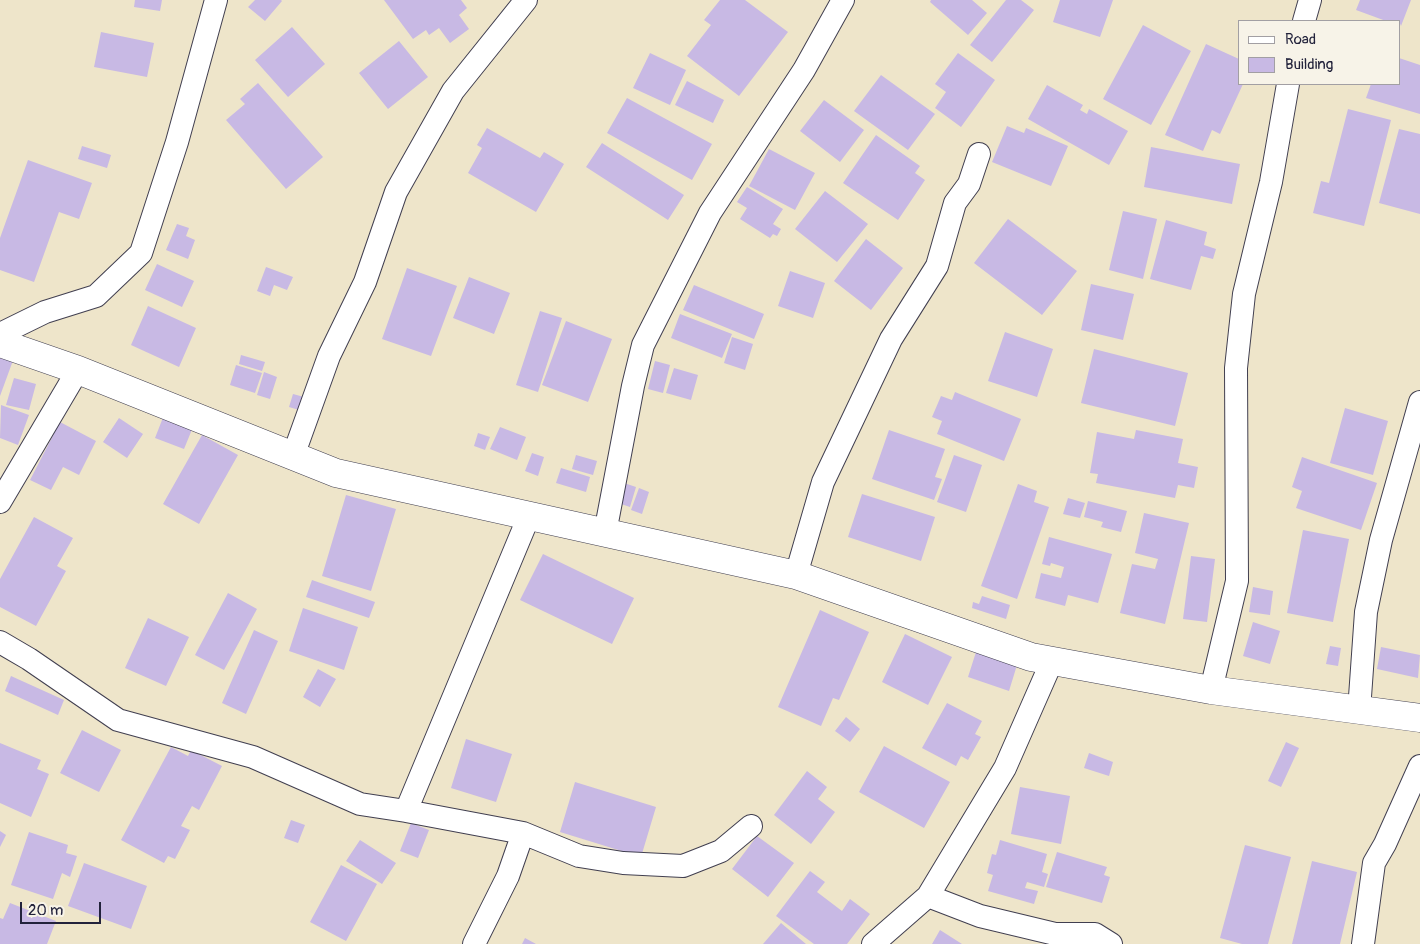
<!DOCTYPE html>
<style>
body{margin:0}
#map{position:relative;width:1420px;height:944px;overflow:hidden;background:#eee5ca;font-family:Pangolin,sans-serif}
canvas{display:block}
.legend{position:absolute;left:1238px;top:20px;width:162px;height:65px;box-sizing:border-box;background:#f7f3e8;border:1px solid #a29fa3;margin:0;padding:6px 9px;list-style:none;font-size:15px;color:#22223b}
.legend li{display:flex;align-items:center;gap:10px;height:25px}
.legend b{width:25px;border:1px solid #a29fa3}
.scale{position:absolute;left:20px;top:902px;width:81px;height:22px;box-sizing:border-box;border:2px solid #22223b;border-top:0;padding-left:6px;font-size:15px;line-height:18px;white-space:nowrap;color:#22223b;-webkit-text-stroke:4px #f7f3e8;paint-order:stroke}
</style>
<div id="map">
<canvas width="1420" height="944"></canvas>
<ul class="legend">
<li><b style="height:6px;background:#fff"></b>Road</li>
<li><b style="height:14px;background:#c8b9e4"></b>Building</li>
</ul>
<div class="scale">20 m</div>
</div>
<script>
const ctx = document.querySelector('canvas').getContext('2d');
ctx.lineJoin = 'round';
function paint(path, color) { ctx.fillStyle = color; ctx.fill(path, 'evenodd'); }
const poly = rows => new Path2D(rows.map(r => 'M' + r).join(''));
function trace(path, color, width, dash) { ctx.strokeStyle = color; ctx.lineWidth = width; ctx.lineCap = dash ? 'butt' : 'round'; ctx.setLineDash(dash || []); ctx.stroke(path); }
const building = poly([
 [135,0,162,0,160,11,134,7],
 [255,0,281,0,282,1,265,21,248,7],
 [384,0,461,0,467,8,459,15,469,29,450,43,439,28,429,35,426,30,413,39],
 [720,0,745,0,788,32,739,96,687,56,711,25,704,20],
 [931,0,972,0,987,13,968,35,930,2],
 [1006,0,1021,0,1034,10,992,62,970,45],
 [1060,0,1113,0,1100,37,1053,22],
 [1360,0,1411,0,1401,26,1399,21,1386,21,1356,10],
 [1143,25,1191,51,1151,125,1103,99],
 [292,27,325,64,288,97,255,60],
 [101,32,154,43,147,77,94,67],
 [399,41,428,77,388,109,359,73],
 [1206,44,1239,59,1239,84,1243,84,1220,134,1212,130,1203,151,1165,135],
 [650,53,686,70,670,105,633,88],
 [958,53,995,80,961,127,935,108,946,92,935,84],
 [1399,58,1420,65,1420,114,1366,98,1371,84,1399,84],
 [881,75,935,114,908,150,854,111],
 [687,81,724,100,713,123,675,105],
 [258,83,323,157,286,189,226,120,245,104,240,99],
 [1047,85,1083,105,1080,110,1087,114,1089,109,1128,131,1109,165,1028,119],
 [627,98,712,144,692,180,607,133],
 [824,100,864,130,840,162,800,131],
 [1348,109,1391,120,1364,226,1313,213,1321,181,1329,183],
 [1007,126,1024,133,1026,128,1068,146,1051,186,992,162],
 [487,128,540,158,544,152,564,164,536,212,468,173,482,148,477,145],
 [1399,129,1420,134,1420,214,1379,203],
 [876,135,920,166,915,173,925,180,898,220,843,183],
 [602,143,684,195,668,220,586,167],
 [82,146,111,155,107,168,78,159],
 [1151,147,1240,164,1232,204,1144,187],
 [769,149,815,173,795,210,749,186],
 [28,160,92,183,79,219,59,212,34,282,0,270,0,238],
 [747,187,783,209,773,224,781,229,777,236,773,234,770,238,740,219,747,208,737,202],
 [825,191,868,224,837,262,795,229],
 [1123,211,1157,219,1143,279,1109,270],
 [1008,219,1077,271,1042,315,974,263],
 [1166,220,1207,232,1204,245,1216,249,1213,259,1201,256,1191,290,1150,279],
 [177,224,189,228,186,236,195,240,188,259,166,250],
 [866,239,903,268,871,310,834,281],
 [157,264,194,281,182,307,145,290],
 [266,267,293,277,287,290,274,285,270,296,257,291],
 [407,268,457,286,431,356,382,339],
 [790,271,825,283,813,318,778,306],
 [469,277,510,293,494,334,453,318],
 [1091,284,1134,294,1123,340,1081,330],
 [694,285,764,314,754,339,683,310],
 [148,306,196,328,179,367,131,345],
 [540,311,562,318,538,392,516,385],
 [680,314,732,334,722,358,671,338],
 [566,321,612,339,588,402,542,385],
 [1005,332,1053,349,1037,397,988,381],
 [732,337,753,344,745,370,724,363],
 [1094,349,1188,373,1175,426,1081,403],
 [15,355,0,396,0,356],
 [241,355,265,362,262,371,239,364],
 [655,361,670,365,663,393,648,389],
 [236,365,262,373,255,393,230,385],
 [674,368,698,375,691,400,666,393],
 [264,372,277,377,270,399,257,395],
 [14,378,36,384,29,410,6,405],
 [955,392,1021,419,1004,461,937,434,942,421,932,417,941,396,952,400],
 [293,394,304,397,299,410,289,407],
 [1,405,29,415,18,445,0,438],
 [1345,408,1388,421,1373,475,1330,463],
 [164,415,193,427,184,449,155,438],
 [119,418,143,434,127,458,103,442],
 [60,422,96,441,79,475,63,467,51,490,30,480],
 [500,427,526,437,517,460,490,449],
 [889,430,945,449,935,477,942,479,934,500,872,479],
 [1136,430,1183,439,1178,463,1198,467,1194,488,1178,485,1175,498,1096,483,1098,474,1090,473,1097,432,1134,439],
 [478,433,490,437,485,450,474,446],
 [202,435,238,455,199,524,163,504],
 [532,453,544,457,538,476,525,471],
 [576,455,597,461,593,475,572,469],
 [954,455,982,465,966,512,937,502],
 [1302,457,1377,483,1361,530,1296,508,1302,491,1292,487],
 [561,468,590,477,586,492,556,483],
 [624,483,636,487,630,507,618,503],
 [1018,484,1037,491,1034,502,1049,507,1017,599,981,586],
 [639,488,649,492,642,514,631,510],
 [862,494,935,517,921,561,848,537],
 [346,495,396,509,371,591,322,576],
 [1068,498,1085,503,1080,518,1063,514],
 [1088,501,1127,511,1121,532,1101,527,1103,522,1084,517],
 [1144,513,1189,523,1165,624,1120,613,1132,564,1155,569,1158,559,1135,553],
 [34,517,73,538,57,566,66,571,36,626,0,607,0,579],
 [1303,530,1349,539,1333,622,1287,613],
 [1049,537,1112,554,1098,603,1068,595,1065,606,1035,598,1041,573,1061,578,1064,567,1051,563,1050,566,1042,564],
 [543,554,634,598,612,644,520,600],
 [1191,556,1215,559,1207,622,1183,619],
 [312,580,375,602,369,618,306,597],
 [1253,587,1273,591,1270,615,1249,612],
 [228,593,257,609,224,670,195,655],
 [982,596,1010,605,1006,619,972,608,973,602,979,604],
 [303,608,358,627,344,670,289,651],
 [820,610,869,632,839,700,833,698,821,726,778,707],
 [148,618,189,637,166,686,125,668],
 [1253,622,1280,631,1270,664,1243,656],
 [254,630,278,641,246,714,222,703],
 [905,634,952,657,928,705,882,682],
 [1330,646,1341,648,1338,666,1326,664],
 [1381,647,1420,655,1418,678,1377,669],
 [976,652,1017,665,1009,691,968,677],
 [318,669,336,679,320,707,303,697],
 [11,676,64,700,58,715,5,691],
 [947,703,982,721,975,734,981,737,968,760,961,756,956,766,922,748],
 [846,717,860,729,850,742,835,731],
 [82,730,121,750,99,792,60,773],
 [466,739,512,754,496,802,451,788],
 [1286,742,1299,748,1281,787,1268,781],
 [0,743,41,760,37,769,49,774,31,817,0,803],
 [884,746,950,782,924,828,859,792],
 [171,747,188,756,191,750,222,766,199,810,192,806,181,826,190,830,175,859,168,856,164,863,121,840],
 [1089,753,1113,762,1109,776,1084,768],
 [807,771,827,787,818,799,835,812,811,844,774,815],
 [575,782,656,807,641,857,560,832],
 [1020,787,1070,796,1061,844,1011,834],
 [291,820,305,825,298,843,284,838],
 [411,823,429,830,418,858,400,851],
 [0,831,6,835,0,847],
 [29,832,68,845,66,853,77,856,70,877,62,873,53,899,11,885],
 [757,836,794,863,768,897,732,869],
 [360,840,396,863,382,884,346,861],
 [1000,840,1047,854,1042,872,1048,874,1044,887,1027,882,1025,888,1038,891,1034,904,988,891,993,875,987,873,992,854,996,855],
 [1245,845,1291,857,1268,944,1242,944,1220,938],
 [1057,852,1107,867,1104,875,1110,877,1102,903,1046,887],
 [1312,861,1357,872,1340,944,1292,944],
 [84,863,147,886,131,929,68,906],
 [341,865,377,884,346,941,310,922],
 [810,871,825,882,817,892,842,911,850,899,870,914,847,944,814,944,776,916],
 [10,903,56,921,47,944,0,944,0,918,3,919],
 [781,923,806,944,763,944],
 [940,930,962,944,932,944],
 [525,938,536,944,522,944]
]);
const minor = poly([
 [1304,21,1310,0],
 [0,334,45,312,96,296,141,253,177,142,216,0],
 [293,456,329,356,365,282,396,192,453,91,526,0],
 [0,502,78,370],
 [605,533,633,386,643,345,710,213,804,70,843,0],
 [796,575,823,482,891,339,937,266,955,203,969,184,979,154],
 [0,642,29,659,118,720,253,757,360,804,406,811,529,516],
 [1211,690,1237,581,1236,368,1244,294,1271,182,1288,84],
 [1359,711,1366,612,1381,540,1420,402],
 [406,811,523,833,579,856,623,863,683,866,721,851,751,826],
 [928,896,980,916,1055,934,1095,934,1111,944],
 [474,944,508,876,523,833],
 [873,944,928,896,1005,768,1052,661],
 [1363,944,1374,863,1385,844,1420,766]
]);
const tertiary = poly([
 [0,343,78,370,336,473,796,575,1031,657,1211,690,1420,718]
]);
paint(building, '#c8b9e4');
trace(minor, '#413f50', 24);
trace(tertiary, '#413f50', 29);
trace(minor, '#fff', 22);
trace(tertiary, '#fff', 28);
</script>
